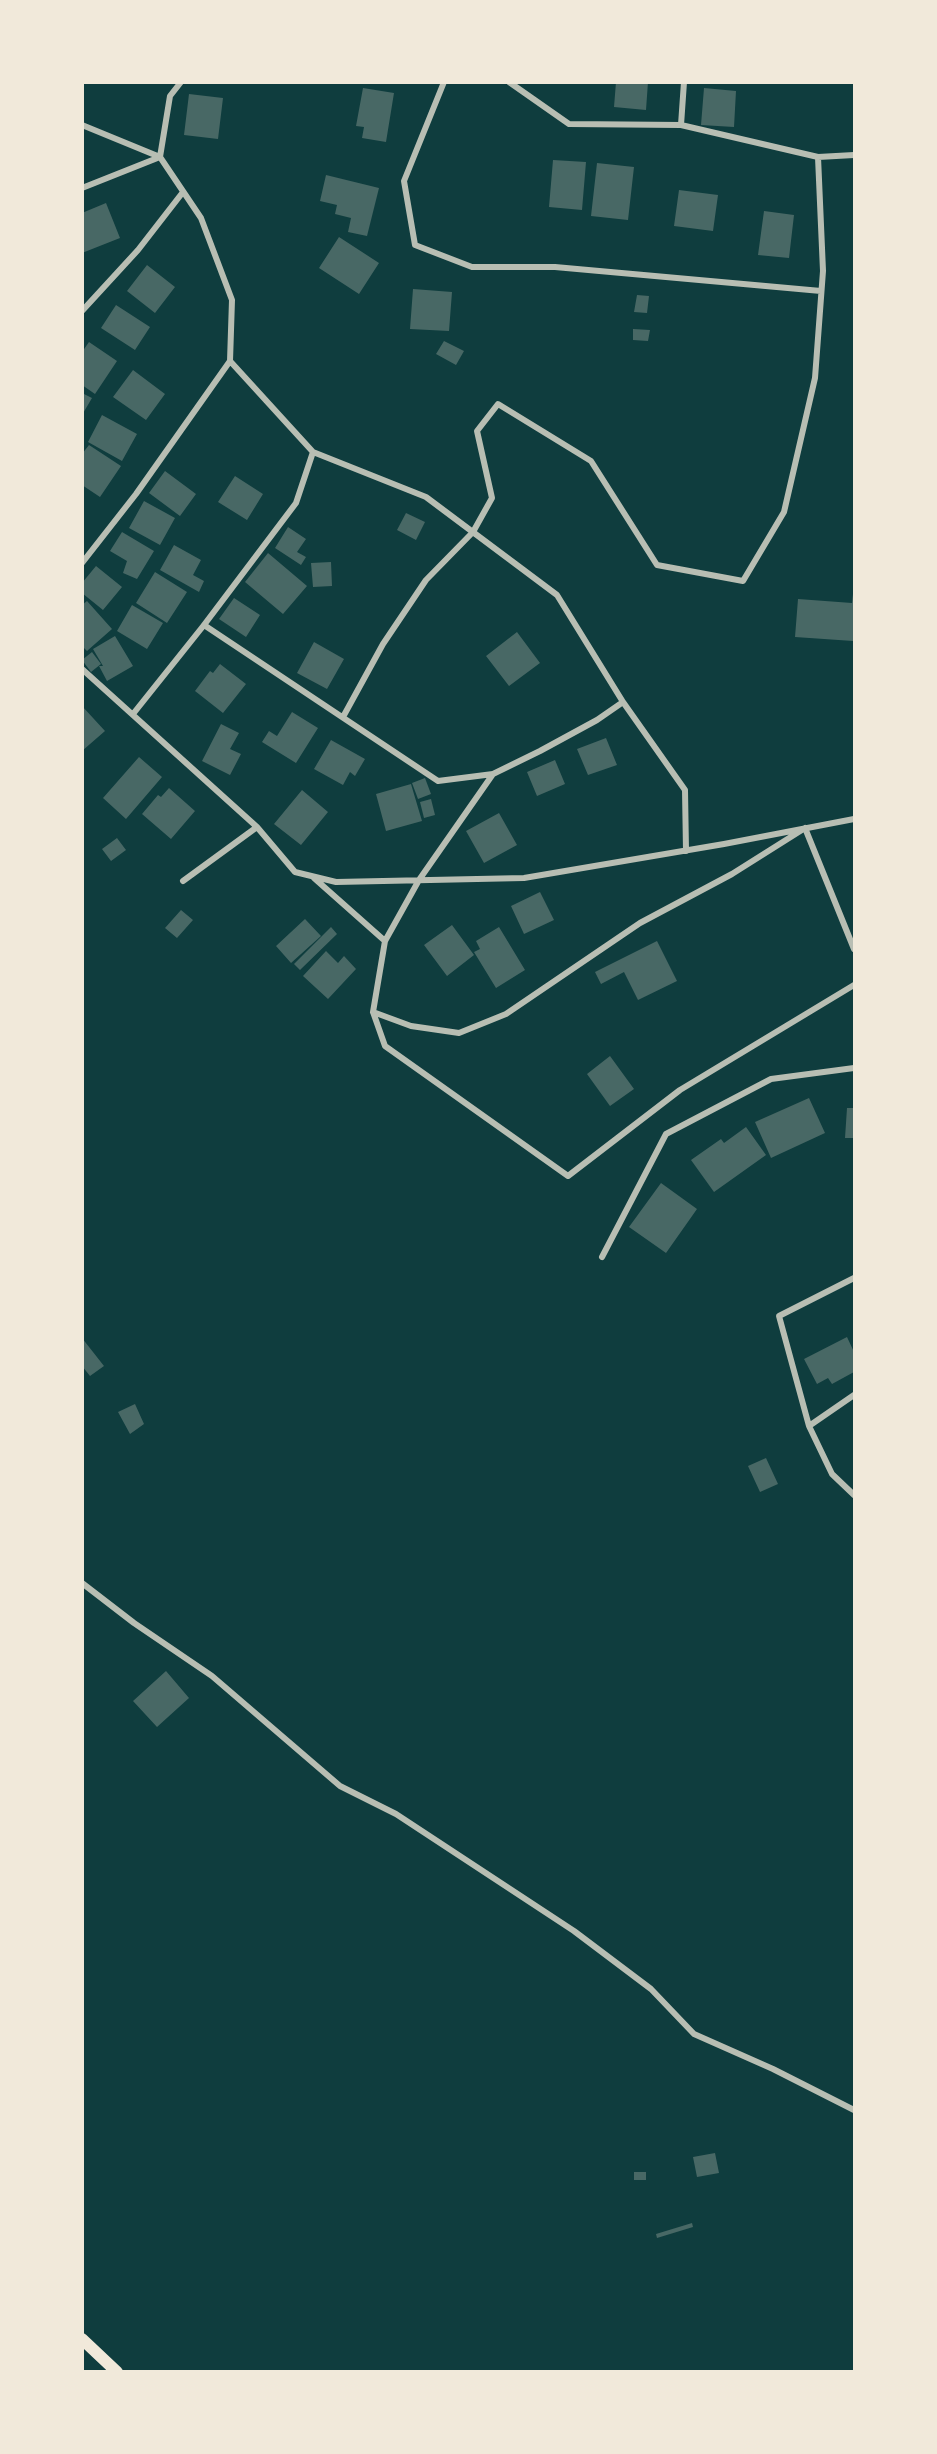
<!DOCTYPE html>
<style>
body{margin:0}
#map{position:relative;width:937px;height:2454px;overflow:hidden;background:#0f3d3e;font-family:"Work Sans",sans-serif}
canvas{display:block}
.frame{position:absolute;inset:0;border:84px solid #f1e9da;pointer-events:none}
</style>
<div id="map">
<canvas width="937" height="2454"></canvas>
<div class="frame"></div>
</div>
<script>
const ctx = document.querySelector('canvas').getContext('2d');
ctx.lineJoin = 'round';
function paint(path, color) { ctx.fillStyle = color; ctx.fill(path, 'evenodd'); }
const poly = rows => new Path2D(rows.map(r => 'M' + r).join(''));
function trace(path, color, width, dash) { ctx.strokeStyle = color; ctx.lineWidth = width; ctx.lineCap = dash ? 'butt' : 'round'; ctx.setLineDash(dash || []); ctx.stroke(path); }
const building = poly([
 [616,82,648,82,646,110,614,107],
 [363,88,394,93,386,142,362,138,364,127,356,126],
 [704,88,736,91,734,127,701,125],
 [189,94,223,98,218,139,184,135],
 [553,160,586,162,582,210,549,207],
 [597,163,634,167,628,220,591,216],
 [326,175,379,188,367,236,348,232,351,218,335,214,337,205,320,201],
 [679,190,718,195,713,231,674,226],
 [106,203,120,238,82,253,82,213],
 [764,211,794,215,789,258,758,255],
 [339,237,379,263,359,294,319,268],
 [147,265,175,287,155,313,127,291],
 [413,289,452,292,449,331,410,329],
 [637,295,649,296,647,313,634,312],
 [116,305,150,327,135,350,101,328],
 [633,329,650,330,648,341,633,340],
 [444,341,464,351,456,365,436,354],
 [89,342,117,361,95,394,82,385,82,352],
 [133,370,165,394,146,420,113,397],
 [82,393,92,398,82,415],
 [102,415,137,434,122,461,88,442],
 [89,445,121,466,100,497,82,485,82,454],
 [165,471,196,494,180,516,149,493],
 [235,476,263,494,247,520,218,502],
 [144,501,175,518,160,545,129,528],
 [406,513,425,522,416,540,397,530],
 [288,527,306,539,297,552,306,557,301,565,275,548],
 [122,532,154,551,137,579,123,573,127,561,110,551],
 [174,545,201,560,193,575,204,581,199,592,160,570],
 [268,553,307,586,283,614,245,582],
 [331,562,332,586,313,587,311,563],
 [96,566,122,587,103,610,82,593,82,583],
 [155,572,187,592,167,623,136,603],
 [853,594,854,594,853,641,795,637,798,599,852,603],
 [234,598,260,615,246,637,219,619],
 [87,601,112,629,87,651,82,646,82,605],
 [132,605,163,623,147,649,117,631],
 [517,632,540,663,509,686,486,656],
 [115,636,133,666,107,681,99,666,103,666,93,649],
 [314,642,344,659,327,689,297,673],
 [92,652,101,664,91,672,82,660],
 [220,664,246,684,223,713,195,691,210,671,213,673],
 [82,706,105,731,82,751],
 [292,712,318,728,296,763,262,742,269,731,277,736],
 [221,724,239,733,230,749,241,754,230,775,202,761],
 [606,738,617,765,588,775,577,749],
 [331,740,365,759,355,776,350,772,343,785,314,769],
 [139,757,162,777,126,819,103,798],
 [555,760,565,784,537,796,527,772],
 [425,778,431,794,418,799,412,783],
 [411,784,422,821,386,831,376,794],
 [169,788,195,811,171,839,142,814,158,795,161,797],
 [302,790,328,812,301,845,274,824],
 [431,799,435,815,424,818,420,802],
 [499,813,517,845,484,863,466,831],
 [117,838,126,850,111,861,102,849],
 [540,892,554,920,524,934,511,906],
 [181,910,193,920,177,938,165,928],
 [305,919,321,936,291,963,276,946],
 [452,925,474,955,447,976,424,945],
 [331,927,337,934,300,970,294,964],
 [499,927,525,970,496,988,474,952,480,949,476,941],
 [657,941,677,981,638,1000,624,972,601,984,595,972],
 [326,951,338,963,344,956,356,969,328,999,303,976],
 [610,1056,634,1089,610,1106,587,1074],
 [809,1098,825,1133,771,1158,755,1122],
 [847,1108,854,1108,854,1138,845,1138],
 [746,1127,766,1155,714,1192,691,1160,721,1139,724,1143],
 [661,1183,697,1209,666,1253,629,1227],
 [847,1337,854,1352,854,1372,832,1384,828,1378,817,1384,804,1359],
 [82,1338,104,1366,90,1376,82,1366],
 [135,1404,144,1424,130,1434,118,1412],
 [766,1458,778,1484,760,1492,748,1466],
 [166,1671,189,1698,157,1727,133,1701],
 [715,2153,719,2173,697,2177,693,2157],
 [634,2172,646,2172,646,2180,634,2180],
 [692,2223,693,2227,657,2238,656,2234]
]);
const minor = poly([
 [444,82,404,181,415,245,472,267,555,267,821,291],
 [509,82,569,124,681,125,818,157,854,155],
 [82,125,160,157],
 [681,125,684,82],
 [82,188,160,157],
 [82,311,138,250,183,192],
 [230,361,313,452],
 [82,563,136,494,230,361,232,300,201,218,160,157,170,96,181,82],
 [204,625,438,781,493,774,540,751,597,720,623,702],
 [82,669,257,827,183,881],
 [133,714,204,625,296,503,313,452,426,497,557,595,623,702,685,790,686,851],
 [343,717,383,644,426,580,473,532,492,498,477,431,498,404,591,461,657,565,743,581,784,512,815,378,823,271,818,157],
 [493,774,419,880,385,941,373,1012,385,1046,568,1176,680,1090,854,985],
 [257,827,295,872,336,882,524,878,724,844,854,819],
 [314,878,385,941],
 [373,1012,411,1026,459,1033,506,1014,640,923,732,874,805,828,854,949],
 [602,1257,666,1134,771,1079,854,1068],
 [854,1395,809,1426,832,1474,854,1495],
 [809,1426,779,1316,854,1278],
 [82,1583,134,1623,212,1676,340,1786,396,1814,574,1931,651,1989,694,2034,773,2069,854,2110]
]);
const secondary = poly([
 [82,2339,117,2372]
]);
paint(building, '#486865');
trace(minor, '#b8beb3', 6);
trace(secondary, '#f1e9da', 12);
</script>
